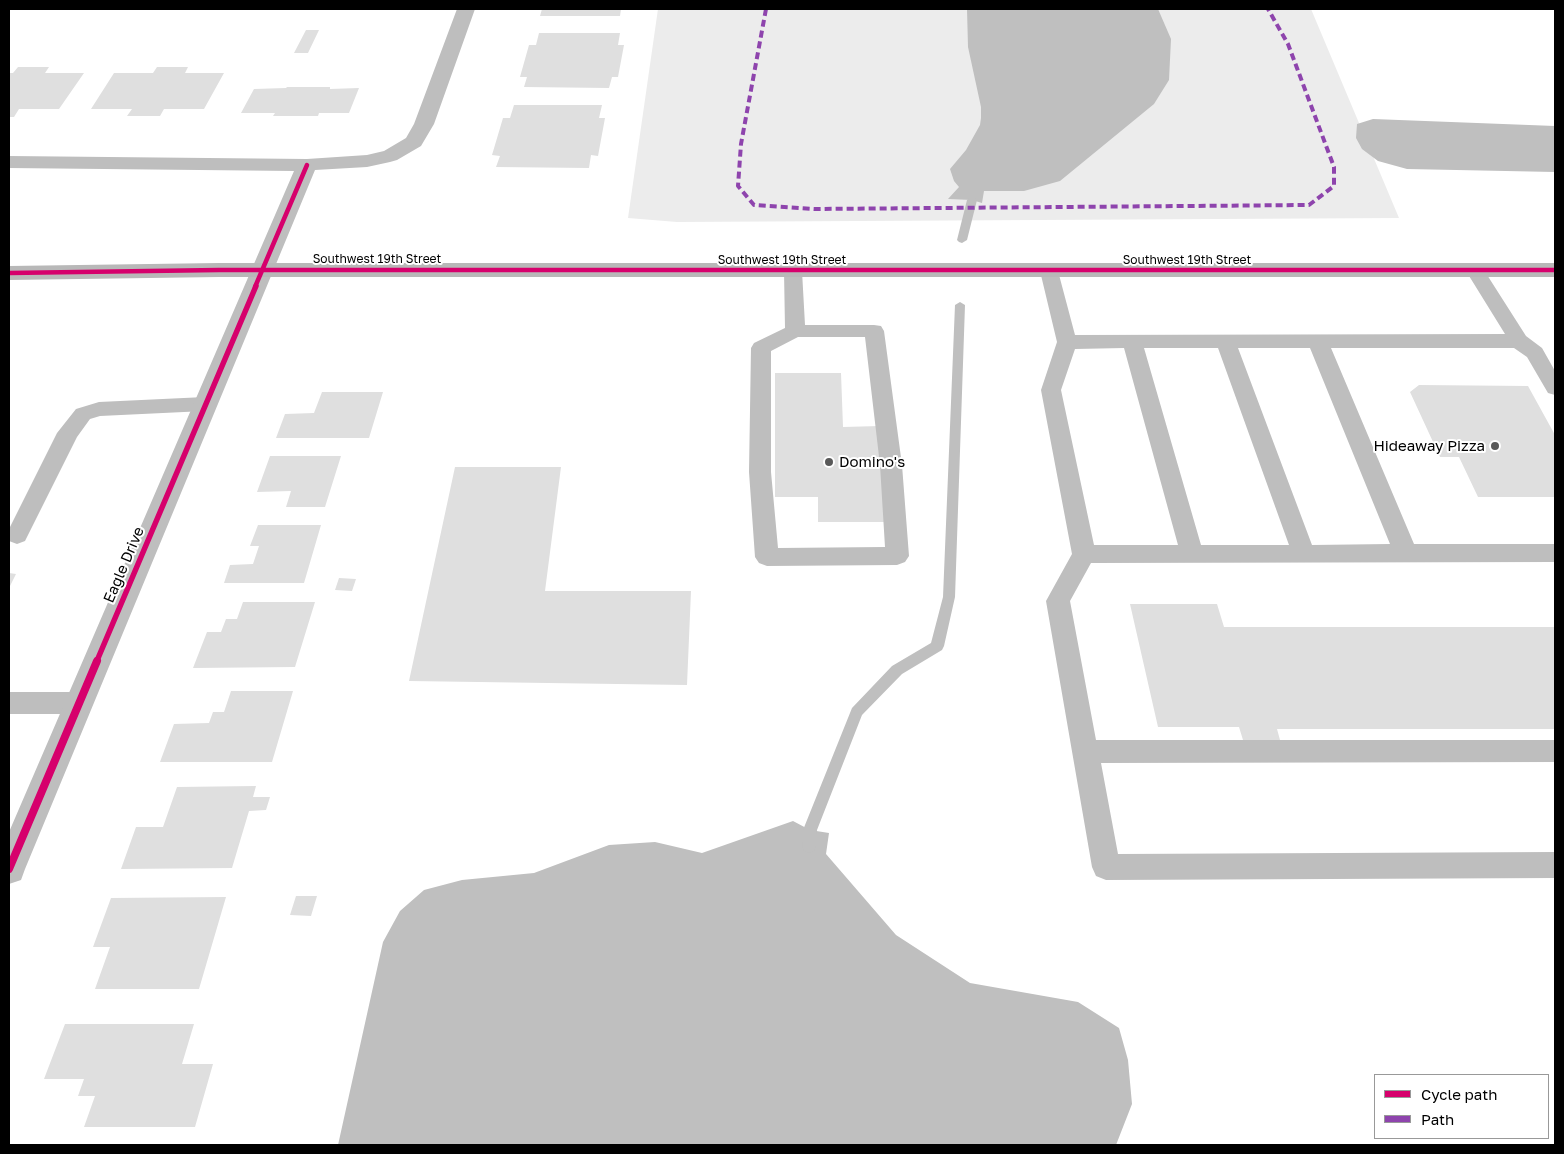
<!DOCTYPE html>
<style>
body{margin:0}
#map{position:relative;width:1564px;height:1154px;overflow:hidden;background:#fff;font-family:"Golos Text",sans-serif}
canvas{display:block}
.frame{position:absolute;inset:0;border:10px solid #000;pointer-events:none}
.legend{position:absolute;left:1374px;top:1074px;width:175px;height:65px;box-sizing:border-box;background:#fff;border:1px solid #999;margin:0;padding:6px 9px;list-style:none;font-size:15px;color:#000}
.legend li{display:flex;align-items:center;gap:10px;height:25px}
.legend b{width:25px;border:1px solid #999}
</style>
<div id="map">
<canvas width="1564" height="1154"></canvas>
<div class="frame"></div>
<ul class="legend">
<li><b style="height:6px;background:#d6006c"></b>Cycle path</li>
<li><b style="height:6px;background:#8e44ad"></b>Path</li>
</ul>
</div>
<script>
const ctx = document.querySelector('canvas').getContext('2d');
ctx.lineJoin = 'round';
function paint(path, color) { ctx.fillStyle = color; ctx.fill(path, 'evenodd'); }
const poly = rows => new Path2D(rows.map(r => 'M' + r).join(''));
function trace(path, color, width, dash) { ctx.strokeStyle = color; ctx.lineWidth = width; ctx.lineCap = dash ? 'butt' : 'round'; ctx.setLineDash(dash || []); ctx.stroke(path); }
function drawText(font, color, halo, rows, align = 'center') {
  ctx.font = font + ' "Golos Text",sans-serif'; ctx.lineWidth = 4; ctx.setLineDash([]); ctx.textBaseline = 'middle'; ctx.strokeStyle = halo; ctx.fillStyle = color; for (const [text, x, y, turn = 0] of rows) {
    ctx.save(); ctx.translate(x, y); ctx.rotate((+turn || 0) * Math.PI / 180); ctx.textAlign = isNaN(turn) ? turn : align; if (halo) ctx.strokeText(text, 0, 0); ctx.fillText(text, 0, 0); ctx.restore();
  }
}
const green = poly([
 [658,9,1311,9,1399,218,677,222,628,218]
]);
const water = poly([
 [967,9,1158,9,1171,39,1169,80,1154,104,1060,181,1024,191,984,191,982,203,972,200,948,199,959,187,954,181,950,169,966,150,980,125,981,118,981,107,968,47],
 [1373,119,1555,126,1555,172,1407,169,1378,161,1362,149,1356,138,1357,124],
 [793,821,810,830,829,833,826,854,896,935,970,983,1078,1002,1119,1028,1128,1060,1132,1104,1116,1145,338,1145,383,942,400,911,424,890,462,880,534,873,609,845,655,842,702,853]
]);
const stream = poly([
 [972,197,977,200,967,240,962,243,959,242,957,240,967,200,972,197],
 [960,302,965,305,955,597,944,646,942,650,902,674,862,715,817,830,816,846,814,851,809,853,804,851,802,846,803,830,852,708,892,666,931,643,943,597,955,305,960,302]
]);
const building = poly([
 [542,9,621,9,620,16,540,16],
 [306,30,319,30,308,53,294,53],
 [539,33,620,33,618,45,624,45,618,77,612,77,609,88,524,87,527,77,520,77,529,45,536,45],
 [18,67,49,67,45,73,84,73,59,109,19,109,14,117,9,117,9,73,13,73],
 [157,67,188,67,185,73,224,73,204,109,164,109,160,116,127,116,132,109,91,109,114,73,153,73],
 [287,87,330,87,330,89,359,88,349,113,319,113,318,116,273,116,275,113,241,113,254,89,286,88],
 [514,105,602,105,599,118,605,118,598,156,591,155,589,168,496,167,500,156,492,155,503,118,510,118],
 [775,373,841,373,843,427,880,426,888,522,818,522,818,497,775,497],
 [1419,385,1528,386,1555,435,1555,497,1478,497,1459,457,1440,457,1410,392],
 [322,392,383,392,369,438,276,438,285,414,314,413],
 [270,456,341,456,325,507,286,507,291,491,257,492],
 [455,467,561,467,545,591,691,591,687,685,409,681],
 [258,525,321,525,304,583,224,583,230,565,253,564,259,546,250,546],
 [9,573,16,574,9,588],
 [339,578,356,579,352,591,335,590],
 [243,602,315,602,295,667,193,668,207,632,221,632,226,619,237,619],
 [1130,604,1217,604,1224,627,1555,627,1555,729,1277,729,1280,740,1243,740,1239,727,1158,727],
 [231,691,293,691,272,762,160,762,174,724,209,723,213,712,224,712],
 [256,786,253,797,270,797,266,810,249,811,232,868,121,869,136,827,163,827,177,787],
 [296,896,317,896,311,916,290,915],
 [226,897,199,989,95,989,110,947,93,947,111,898],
 [65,1024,194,1024,182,1064,213,1064,195,1127,84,1127,95,1096,78,1096,84,1079,44,1079]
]);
const lane = poly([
 [793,265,800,267,802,271,805,325,874,325,881,326,884,331,902,465,909,556,905,562,897,565,767,566,759,563,755,557,749,472,751,348,754,343,785,328,784,271,786,267,793,265],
 [798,337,865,337,880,465,885,547,778,548,771,472,771,351,798,337],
 [1049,265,1056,267,1058,271,1075,335,1505,334,1466,271,1468,267,1475,265,1482,267,1526,336,1542,348,1555,371,1555,395,1548,393,1527,357,1514,348,1331,348,1414,544,1555,544,1555,562,1091,563,1070,601,1096,740,1555,740,1555,762,1101,763,1118,854,1555,852,1555,878,1106,880,1096,876,1092,867,1046,601,1072,554,1041,390,1057,342,1040,271,1042,267,1049,265],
 [1124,348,1178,545,1094,545,1061,390,1075,349,1124,348],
 [1144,348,1218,348,1289,545,1201,545,1144,348],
 [1238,348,1310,348,1390,544,1312,545,1238,348],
 [205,397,212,399,216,404,212,409,205,411,100,416,90,419,77,437,25,541,17,544,9,541,9,529,57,433,76,409,99,402,205,397],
 [9,692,79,692,88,695,92,703,88,711,79,714,9,714,9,692]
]);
const street = poly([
 [457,9,475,9,434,124,421,146,397,160,390,162,367,167,315,170,25,869,21,880,9,884,9,832,294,171,9,168,9,156,307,159,367,155,384,151,406,138,414,124,457,9]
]);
const secondary = poly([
 [219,263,1555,263,1555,277,219,277,9,280,9,266,219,263]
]);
const quiet = poly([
 [766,9,741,144,738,186,754,205,815,209,1309,205,1334,186,1334,167,1288,44,1268,9]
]);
const cyclewayFar2 = poly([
 [9,273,219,270,1555,270],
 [255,287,307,165]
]);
const cyclewayFar1 = poly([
 [96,663,256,286]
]);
const cycleway = poly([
 [9,869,97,661]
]);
const markers = [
 [1495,446,5,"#595959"],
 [829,462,5,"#595959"]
];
const farStreetnames = [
 ["Southwest 19th Street",377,259],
 ["Southwest 19th Street",782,260],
 ["Southwest 19th Street",1187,260]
];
const poiNames = [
 ["Hideaway Pizza",1485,446],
 ["Domino's",839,462,"left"]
];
const streetNames = [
 ["Eagle Drive",124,565,-67]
];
paint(green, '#ececec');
paint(water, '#bfbfbf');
paint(stream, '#bfbfbf');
paint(building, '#dfdfdf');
paint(lane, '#bebebe');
paint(street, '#bebebe');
paint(secondary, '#b8b8b8');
trace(quiet, '#8e44ad', 4, [7, 4]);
trace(cyclewayFar2, '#d6006c', 4.5);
trace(cyclewayFar1, '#d6006c', 5.5);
trace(cycleway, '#d6006c', 8);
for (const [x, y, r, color] of markers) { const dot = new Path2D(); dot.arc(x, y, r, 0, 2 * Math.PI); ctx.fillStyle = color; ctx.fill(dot); trace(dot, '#fff', 2); }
drawText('12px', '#000', '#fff', farStreetnames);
drawText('15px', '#000', '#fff', poiNames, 'right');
drawText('15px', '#000', '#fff', streetNames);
</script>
